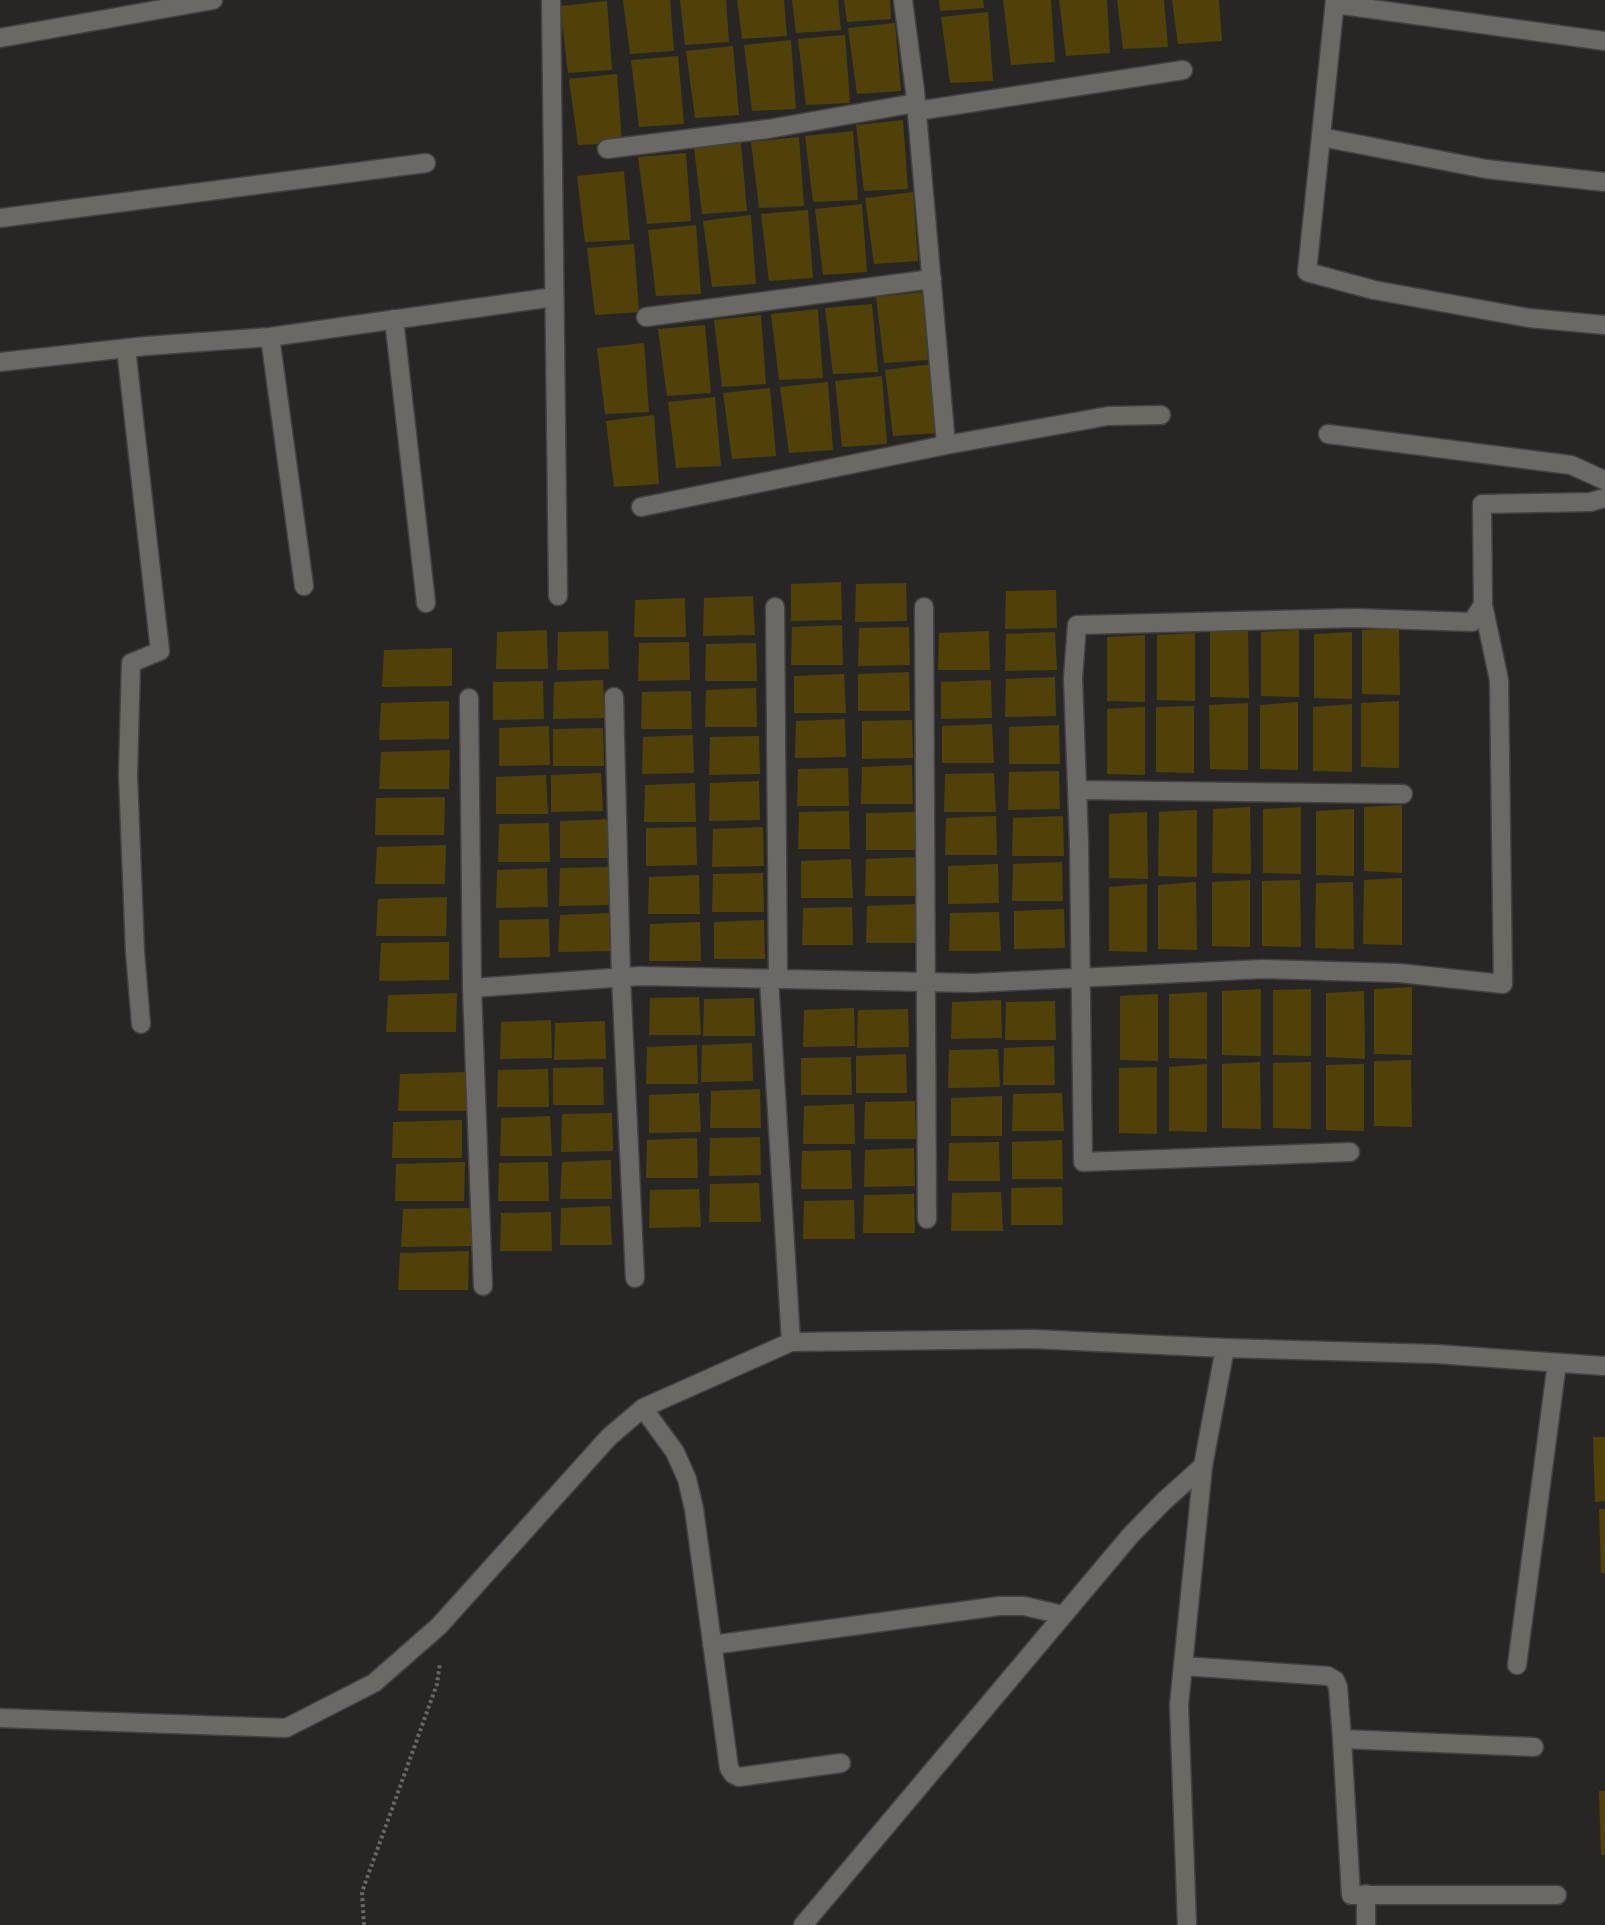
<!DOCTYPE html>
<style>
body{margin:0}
canvas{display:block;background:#272624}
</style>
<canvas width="1605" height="1925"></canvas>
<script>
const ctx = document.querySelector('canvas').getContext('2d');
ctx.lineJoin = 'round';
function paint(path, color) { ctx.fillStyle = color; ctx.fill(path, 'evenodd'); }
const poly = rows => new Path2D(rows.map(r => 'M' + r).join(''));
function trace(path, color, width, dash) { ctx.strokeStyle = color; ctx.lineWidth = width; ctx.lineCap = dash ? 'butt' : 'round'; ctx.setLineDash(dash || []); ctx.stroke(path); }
const building = poly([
 [623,0,670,0,674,51,630,54],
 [680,0,726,0,729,42,685,45],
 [737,0,784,0,787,36,742,39],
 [792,0,838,0,841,30,796,33],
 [844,0,890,0,891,19,847,22],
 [939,0,983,0,984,8,940,11],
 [1003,0,1051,0,1055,62,1011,65],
 [1059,0,1107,0,1110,53,1066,56],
 [1117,0,1164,0,1168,47,1123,49],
 [1172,0,1219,0,1222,41,1178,44],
 [607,1,612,70,568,73,560,6],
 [988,12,993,81,950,83,941,17],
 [895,23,901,91,857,94,848,28],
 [845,35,850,103,806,105,798,39],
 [791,40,796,109,752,111,744,45],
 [733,46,739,115,695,118,686,51],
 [678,56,684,124,639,127,631,60],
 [617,74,622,143,578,145,569,79],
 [903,120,908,189,864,191,856,125],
 [853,131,858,200,813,202,805,136],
 [799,137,804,206,759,208,751,142],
 [741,143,747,211,702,214,694,148],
 [686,153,691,221,647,224,638,157],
 [624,171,630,240,585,242,577,176],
 [913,192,918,261,874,264,865,198],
 [862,204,867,272,823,275,815,209],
 [808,210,813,278,769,281,761,214],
 [751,215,756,284,712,287,703,221],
 [696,225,701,294,656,296,648,230],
 [634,244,639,312,595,315,587,248],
 [923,292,928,360,884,363,876,297],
 [872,304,878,372,833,374,825,308],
 [818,309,823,378,779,380,771,314],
 [761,315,766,384,722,387,714,320],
 [705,325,711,393,667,396,658,329],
 [644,343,649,412,605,414,597,348],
 [932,364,938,433,893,436,885,370],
 [882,376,887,444,842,447,835,381],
 [828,382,833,450,789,453,780,387],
 [770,388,776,456,732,459,723,393],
 [715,397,721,466,676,468,668,402],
 [654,415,659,484,614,487,606,421],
 [841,582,842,620,791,621,791,584],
 [906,583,907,621,855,622,856,584],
 [1056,590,1057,628,1005,629,1006,591],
 [753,596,755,635,703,636,704,598],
 [685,598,686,637,634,637,635,600],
 [842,625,843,665,791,665,792,627],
 [909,627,910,665,858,666,859,628],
 [1399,628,1400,695,1362,694,1362,630],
 [547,630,548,669,496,669,497,632],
 [1248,630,1249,698,1210,697,1210,632],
 [1299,630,1299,697,1261,696,1261,632],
 [608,631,609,669,557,670,558,632],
 [989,631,990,670,938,670,939,633],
 [1055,632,1057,670,1005,671,1006,634],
 [1352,632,1352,699,1314,698,1314,634],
 [1195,633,1195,701,1157,700,1157,635],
 [1145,635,1145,702,1107,701,1107,637],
 [689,642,690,680,638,681,639,643],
 [756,643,757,681,705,681,706,644],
 [452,648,452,686,382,687,384,650],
 [909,672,910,711,858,711,858,674],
 [844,674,846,713,794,713,794,676],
 [1055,677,1056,716,1005,717,1006,679],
 [603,680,605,718,553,719,554,682],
 [991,680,992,718,941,719,941,682],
 [543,681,544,719,493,720,493,682],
 [756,688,757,727,705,727,706,690],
 [691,691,692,729,641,729,642,692],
 [449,701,449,739,379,740,381,703],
 [1399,701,1399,768,1361,767,1361,703],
 [1298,702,1298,770,1260,769,1260,705],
 [1248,703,1248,770,1210,769,1209,705],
 [1352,704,1352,772,1313,771,1313,707],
 [1194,706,1194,773,1156,772,1156,707],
 [1145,707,1145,775,1107,774,1107,709],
 [845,719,846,757,795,758,796,721],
 [912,720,913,758,862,759,862,721],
 [992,724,994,763,942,763,942,726],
 [1059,725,1060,764,1009,764,1009,727],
 [549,726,550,765,499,766,499,728],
 [603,728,604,766,553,766,553,729],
 [693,735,694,773,642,774,643,737],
 [759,736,760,774,709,775,710,737],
 [450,750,449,789,379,789,381,752],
 [912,765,913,804,861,804,862,767],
 [848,768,849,806,797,806,798,769],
 [1059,771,1060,809,1008,810,1009,772],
 [601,773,603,811,551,812,551,775],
 [994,773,996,812,944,812,945,774],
 [546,775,548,814,496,814,496,777],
 [759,781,760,820,709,821,710,783],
 [695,783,696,822,644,822,645,785],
 [445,797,444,835,375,835,376,798],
 [1402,805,1402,873,1364,871,1364,807],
 [1250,807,1251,874,1212,873,1213,809],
 [1301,807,1301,874,1263,873,1263,809],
 [1354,809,1354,876,1316,875,1316,811],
 [1197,810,1197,877,1158,876,1159,812],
 [849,811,850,849,798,849,799,812],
 [916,812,917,850,866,850,866,813],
 [1147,812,1148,879,1109,878,1109,814],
 [996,816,997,855,945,855,946,818],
 [1063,816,1064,856,1012,856,1013,818],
 [610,819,611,858,560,858,560,821],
 [549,823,550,862,498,862,499,824],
 [696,827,697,865,646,866,646,828],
 [763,827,764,866,712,867,713,829],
 [446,845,445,884,375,884,377,847],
 [916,857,917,896,865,896,866,859],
 [851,859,853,898,801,898,801,861],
 [1062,862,1063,901,1012,901,1013,864],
 [998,864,999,903,948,904,948,866],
 [609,867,610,905,559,906,560,868],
 [547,868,548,907,496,908,497,870],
 [763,873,764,912,712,912,713,874],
 [699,875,700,914,648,914,649,877],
 [1402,878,1402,945,1363,944,1364,880],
 [1250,880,1250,947,1212,946,1212,882],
 [1300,880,1301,947,1262,946,1262,881],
 [1196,882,1197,950,1158,949,1158,885],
 [1353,882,1354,949,1315,948,1316,883],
 [1147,884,1147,952,1109,951,1109,887],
 [447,897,446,936,376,936,378,899],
 [917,904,918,943,866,943,867,906],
 [852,907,853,945,802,945,803,908],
 [1064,909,1065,948,1014,949,1014,911],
 [999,912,1001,951,949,951,950,913],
 [609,913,610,951,558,952,560,915],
 [549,919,550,957,499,958,499,920],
 [764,920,765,959,714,959,714,922],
 [700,922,701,961,649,961,650,924],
 [449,942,449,980,379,981,381,943],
 [1412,987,1412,1055,1374,1054,1374,989],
 [1261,989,1261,1056,1222,1055,1222,991],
 [1311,989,1311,1056,1273,1055,1273,990],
 [1364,991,1365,1059,1326,1057,1326,993],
 [1207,992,1207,1059,1169,1058,1169,994],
 [457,993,456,1032,386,1032,388,995],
 [1158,994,1158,1061,1120,1060,1120,996],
 [699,997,701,1035,649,1035,650,998],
 [754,998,755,1036,703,1036,704,999],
 [1001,1000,1002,1038,951,1039,952,1002],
 [1055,1001,1056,1040,1005,1040,1006,1002],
 [854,1008,855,1046,803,1047,804,1010],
 [908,1009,909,1047,857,1048,858,1010],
 [551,1020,552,1058,500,1059,501,1022],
 [605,1021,606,1059,554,1060,555,1023],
 [752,1043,753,1081,701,1082,702,1045],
 [697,1045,698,1084,646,1084,647,1047],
 [1054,1046,1055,1085,1003,1085,1004,1048],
 [998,1049,1000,1087,948,1088,949,1050],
 [906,1054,907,1093,856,1093,856,1056],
 [851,1057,852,1095,801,1095,801,1058],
 [1411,1060,1412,1127,1374,1126,1374,1061],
 [1260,1062,1261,1129,1222,1128,1222,1064],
 [1311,1062,1311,1129,1273,1128,1273,1063],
 [1207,1064,1207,1132,1169,1131,1169,1067],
 [1364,1064,1364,1131,1326,1130,1326,1065],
 [603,1067,604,1105,553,1105,553,1068],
 [1157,1067,1157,1134,1119,1133,1119,1068],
 [548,1069,549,1107,497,1107,498,1070],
 [469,1072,468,1111,398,1111,400,1074],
 [760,1089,761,1128,710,1128,711,1091],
 [699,1093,701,1132,649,1133,649,1095],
 [1062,1093,1064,1131,1012,1131,1013,1094],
 [1002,1096,1002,1136,951,1136,951,1098],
 [915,1101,916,1139,864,1139,865,1102],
 [854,1104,855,1144,803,1144,804,1106],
 [612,1113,613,1151,561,1152,562,1114],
 [550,1116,552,1156,500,1156,501,1118],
 [462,1120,462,1158,392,1158,393,1122],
 [760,1137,761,1175,709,1176,710,1138],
 [697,1138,698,1178,646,1178,647,1140],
 [1062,1140,1063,1179,1012,1179,1012,1142],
 [999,1142,1000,1181,948,1181,949,1143],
 [914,1148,915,1186,864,1187,865,1150],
 [851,1150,852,1189,801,1189,802,1151],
 [611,1160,612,1199,560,1199,562,1162],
 [465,1162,464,1201,395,1201,396,1164],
 [548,1162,549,1201,498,1201,499,1163],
 [759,1183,761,1222,709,1222,710,1184],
 [1062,1187,1063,1225,1011,1225,1011,1188],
 [699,1189,701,1227,649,1228,650,1190],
 [1001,1192,1003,1231,951,1231,952,1193],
 [914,1194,915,1233,863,1233,864,1195],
 [854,1200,855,1239,803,1239,804,1201],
 [610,1206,612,1245,560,1245,561,1208],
 [471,1208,471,1246,401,1247,403,1209],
 [551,1212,552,1251,500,1251,501,1213],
 [469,1251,468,1290,398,1290,400,1253],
 [1593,1437,1605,1437,1605,1501,1595,1502],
 [1599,1509,1605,1509,1605,1573,1601,1573],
 [1599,1791,1605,1791,1605,1855,1601,1855]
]);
const path = poly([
 [364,1925,362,1892,437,1684,440,1663]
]);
const street = poly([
 [551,0,558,596],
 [1335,0,1307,272,1374,290,1529,318,1605,325],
 [1335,4,1605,41],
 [0,38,213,0],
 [917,111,1183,70],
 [1321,137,1486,169,1605,182],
 [607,149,768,129,916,103],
 [0,218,426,163],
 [646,317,932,279],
 [394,319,426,603],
 [270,337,304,586],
 [126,348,160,651,131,663,128,775,135,952,141,1024],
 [0,362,146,346,270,337,554,297],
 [1328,434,1571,465,1604,480],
 [946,445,1108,416,1161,415],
 [641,507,946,445,915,91,903,0],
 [775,607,778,979],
 [924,607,927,1219],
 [614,697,621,977,635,1278],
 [469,698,472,988,483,1286],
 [1077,790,1403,794],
 [769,979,791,1342],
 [472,988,640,976,973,983,1263,969,1399,973,1503,984,1499,680,1483,605],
 [1350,1152,1083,1162,1079,843,1073,678,1077,625,1354,618,1472,622,1483,605,1482,504,1590,502,1605,498],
 [643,1408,675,1452,687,1479,694,1509,729,1768,733,1774,739,1777,841,1763],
 [712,1645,999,1606,1024,1606,1063,1615],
 [1517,1665,1557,1363],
 [1183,1666,1328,1676,1335,1680,1338,1687,1342,1739,1351,1895,1557,1895],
 [0,1718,286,1728,374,1683,439,1626,609,1437,643,1408,791,1342,1033,1339,1225,1348,1436,1354,1605,1366],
 [1342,1739,1534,1747],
 [1366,1894,1366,1925],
 [803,1925,1130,1536,1164,1501,1203,1466],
 [1187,1925,1179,1705,1203,1466,1225,1348]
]);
paint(building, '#504109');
trace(street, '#434240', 21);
trace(path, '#686765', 4, [3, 3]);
trace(street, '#6a6965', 18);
</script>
